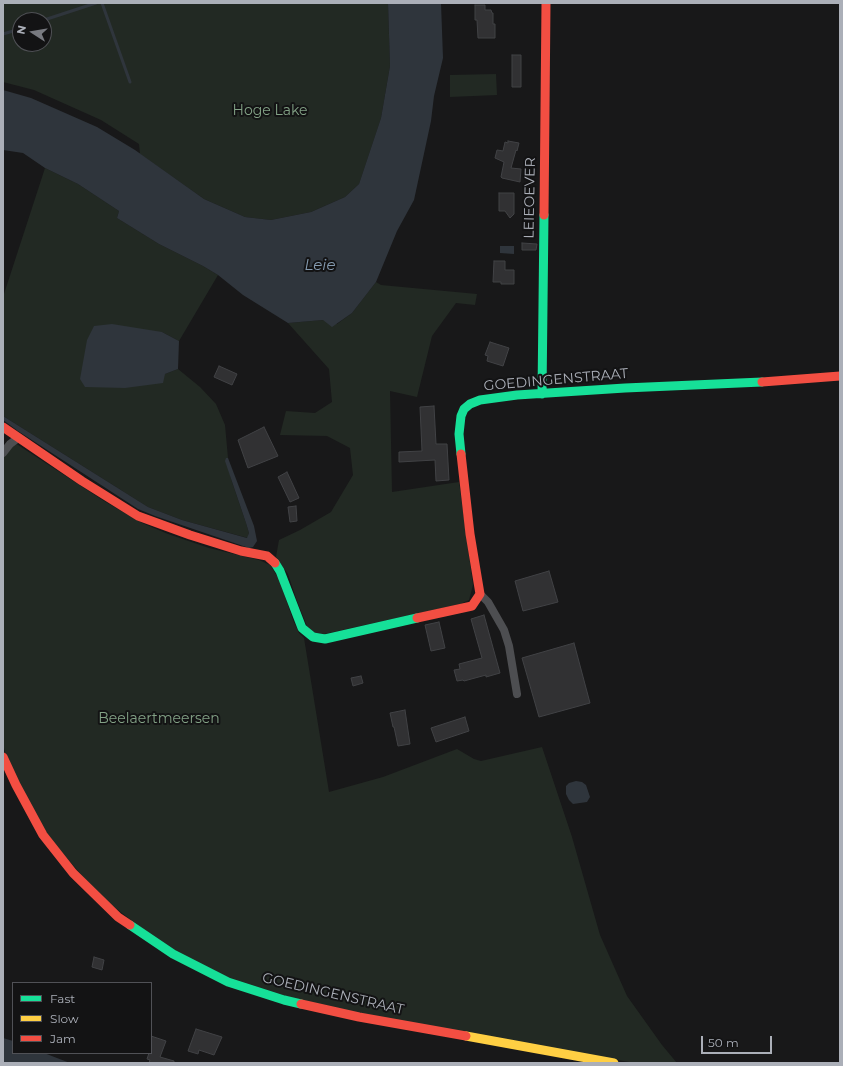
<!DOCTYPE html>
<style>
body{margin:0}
#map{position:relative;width:843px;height:1066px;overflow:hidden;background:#181819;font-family:Montserrat,sans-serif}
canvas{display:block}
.frame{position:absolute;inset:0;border:4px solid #abafb8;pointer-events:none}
.legend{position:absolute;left:12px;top:982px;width:140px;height:72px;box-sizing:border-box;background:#131314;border:1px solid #505156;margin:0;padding:5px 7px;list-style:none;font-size:12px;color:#abafb8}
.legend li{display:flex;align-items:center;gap:8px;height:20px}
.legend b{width:20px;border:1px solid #505156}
.north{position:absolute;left:12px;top:12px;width:40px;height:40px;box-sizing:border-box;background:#131314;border:1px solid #505156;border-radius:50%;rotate:282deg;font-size:11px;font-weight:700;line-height:16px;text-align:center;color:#abafb8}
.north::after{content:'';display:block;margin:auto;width:14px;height:18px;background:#787a80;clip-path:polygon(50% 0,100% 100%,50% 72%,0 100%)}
.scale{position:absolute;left:701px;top:1036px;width:71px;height:18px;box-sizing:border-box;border:2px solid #abafb8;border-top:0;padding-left:5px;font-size:12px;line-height:14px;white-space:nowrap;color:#abafb8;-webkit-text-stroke:3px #131314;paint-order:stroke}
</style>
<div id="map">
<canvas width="843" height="1066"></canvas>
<div class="frame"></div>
<ul class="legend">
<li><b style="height:5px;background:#16e098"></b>Fast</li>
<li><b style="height:5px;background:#ffcf43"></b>Slow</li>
<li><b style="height:5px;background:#f24e42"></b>Jam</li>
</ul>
<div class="north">N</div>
<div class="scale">50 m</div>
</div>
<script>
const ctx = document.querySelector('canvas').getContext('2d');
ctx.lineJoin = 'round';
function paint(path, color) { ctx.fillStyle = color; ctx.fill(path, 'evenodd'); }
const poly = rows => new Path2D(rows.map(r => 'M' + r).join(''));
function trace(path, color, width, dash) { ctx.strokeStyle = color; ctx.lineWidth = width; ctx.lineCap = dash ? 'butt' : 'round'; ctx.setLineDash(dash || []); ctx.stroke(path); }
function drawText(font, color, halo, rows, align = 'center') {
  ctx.font = font + ' Montserrat,sans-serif'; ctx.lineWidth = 4; ctx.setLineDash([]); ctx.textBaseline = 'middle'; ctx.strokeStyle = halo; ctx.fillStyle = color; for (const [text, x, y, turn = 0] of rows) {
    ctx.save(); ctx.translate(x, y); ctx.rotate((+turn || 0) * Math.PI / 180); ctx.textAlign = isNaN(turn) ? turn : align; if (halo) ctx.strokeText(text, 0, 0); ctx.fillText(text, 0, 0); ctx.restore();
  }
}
const green = poly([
 [3,3,388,3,390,66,381,118,359,184,345,197,311,212,271,220,245,217,204,199,140,154,139,144,101,120,34,90,3,82],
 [20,20,44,20,44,44,20,44],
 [496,74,497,95,450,97,450,75],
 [45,168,78,184,119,211,117,218,159,244,203,266,218,275,179,341,162,332,165,374,178,369,200,387,216,404,225,425,228,458,226,458,232,482,246,523,249,533,248,538,182,520,148,507,3,416,3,297],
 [376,282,381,285,477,294,475,305,456,303,432,336,417,397,390,391,392,492,459,482,473,585,469,600,460,604,324,634,315,633,307,626,297,601,288,574,276,557,279,540,300,530,331,512,353,475,350,448,327,436,280,435,286,411,315,413,332,402,329,369,288,323,323,320,337,324,352,313],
 [15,443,104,501,142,523,168,534,209,548,259,560,270,565,279,579,293,620,299,633,304,638,329,792,383,777,457,749,474,759,481,761,542,747,572,837,600,935,627,996,662,1045,677,1063,635,1063,524,1044,317,1006,209,971,148,933,100,896,45,833,6,756,3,744,3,459,8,449]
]);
const water = poly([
 [388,3,441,3,443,58,434,96,431,121,414,200,397,231,376,282,352,313,332,327,323,320,288,323,243,295,218,275,203,266,159,244,117,218,119,211,78,184,45,168,23,153,3,150,3,90,31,98,97,127,135,150,204,199,245,217,271,220,311,212,345,197,359,184,381,118,390,66],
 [500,246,514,246,514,254,500,253],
 [112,324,162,332,179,341,178,369,165,374,163,383,125,388,85,387,80,379,87,340,94,326],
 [3,416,148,507,182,520,247,538,249,533,246,523,225,461,226,458,228,458,254,526,257,541,253,547,249,548,155,516,138,509,18,431,3,420],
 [576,781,582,782,586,785,590,797,587,802,573,804,569,800,566,794,566,786,569,783],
 [3,1038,13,1041,13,1053,44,1053,70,1063,3,1063]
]);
const stream = poly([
 [102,3,130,82],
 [44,20,96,3],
 [3,34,20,29]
]);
const building = poly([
 [475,5,485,5,485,10,491,10,492,13,493,13,493,24,495,24,495,38,478,38,477,20,475,20,475,5],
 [512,55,521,55,521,87,512,87,512,55],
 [508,141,519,143,517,151,516,150,511,168,521,169,520,182,502,178,501,177,504,162,495,158,497,150,503,151,505,142,508,143,508,141],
 [499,193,514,193,514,214,510,218,505,211,499,211,499,193],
 [522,243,537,244,536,250,522,250,522,243],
 [494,261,505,261,505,270,514,270,514,284,501,284,501,282,493,282,494,261],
 [490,342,509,348,503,366,487,361,488,356,485,355,490,342],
 [219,366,237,374,232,385,214,377,219,366],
 [434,406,436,444,447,444,449,480,436,481,435,460,399,462,399,452,422,451,420,407,434,406],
 [264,427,278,456,248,468,238,440,264,427],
 [287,472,299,498,290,502,278,477,287,472],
 [296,506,297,521,290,522,288,507,296,506],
 [549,571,558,602,523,611,515,581,549,571],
 [484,615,500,673,486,677,486,675,464,681,463,680,457,681,454,670,460,669,459,664,482,658,471,619,484,615],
 [439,622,445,648,431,651,425,625,439,622],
 [574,643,590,703,539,717,522,658,574,643],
 [361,676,363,683,353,686,351,678,361,676],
 [405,710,410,744,398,746,394,727,393,727,390,713,405,710],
 [465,717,469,731,436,742,431,728,465,717],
 [94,957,104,960,102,970,92,967,94,957],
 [196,1029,222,1037,214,1055,199,1050,198,1054,188,1051,196,1029],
 [151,1036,166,1041,160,1057,174,1061,174,1063,149,1063,150,1060,147,1059,149,1053,151,1053,151,1036]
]);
const street = poly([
 [3,453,10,444,18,438],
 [480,594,488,602,504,630,509,646,517,694]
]);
const fast = poly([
 [542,394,544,215],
 [461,454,459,434,461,416,464,409,470,404,480,400,517,395,625,388,762,382],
 [275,563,280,571,302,628,313,637,325,639,417,618],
 [130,925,173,954,228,982,284,1000,301,1004]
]);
const slow = poly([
 [466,1036,614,1063]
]);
const jam = poly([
 [544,215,546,3],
 [762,382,840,376],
 [3,427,82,481,138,516,190,535,241,551,267,556,275,563],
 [417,618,472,606,480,594,470,534,461,454],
 [3,757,16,785,43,835,73,873,118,917,130,925],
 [301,1004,359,1017,466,1036]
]);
const parkNames = [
 ["Hoge Lake",270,111],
 ["Beelaertmeersen",159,719]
];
const streetNames = [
 ["LEIEOEVER",530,198,-89],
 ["GOEDINGENSTRAAT",556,380,-5],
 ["GOEDINGENSTRAAT",333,994,13]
];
const waterNames = [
 ["Leie",320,266]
];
paint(green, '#222923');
paint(water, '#2f353c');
trace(stream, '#2f353c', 3);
paint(building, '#313133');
trace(building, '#414245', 1);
trace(street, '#4d4e51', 8);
trace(fast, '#16e098', 9);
trace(slow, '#ffcf43', 9);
trace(jam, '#f24e42', 9);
drawText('14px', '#83a286', '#131314', parkNames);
drawText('14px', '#abafb8', '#131314', streetNames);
drawText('italic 15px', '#859bb0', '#131314', waterNames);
</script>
